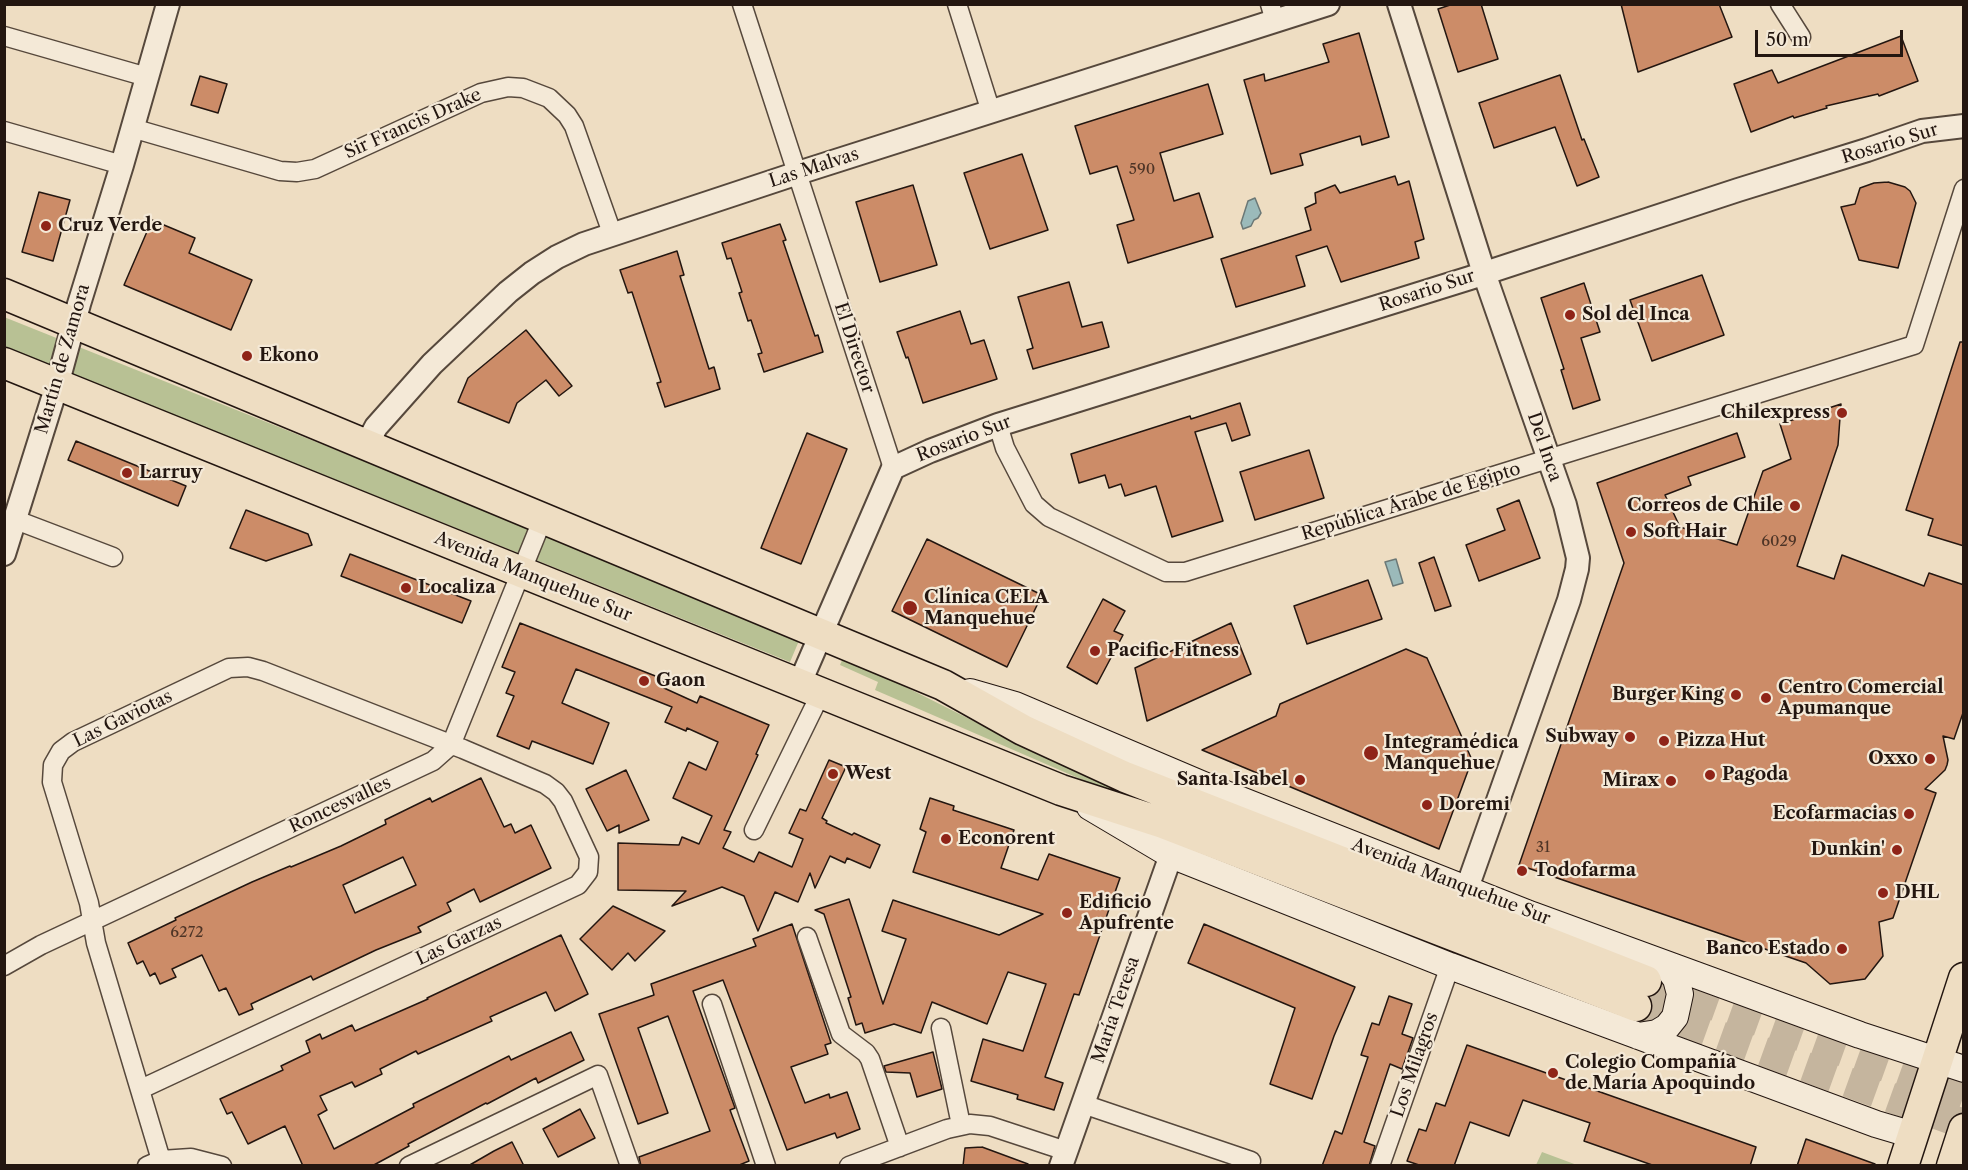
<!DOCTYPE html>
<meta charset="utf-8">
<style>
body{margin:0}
#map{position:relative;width:1968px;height:1170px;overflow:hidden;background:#eeddc2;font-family:"Libre Caslon Text",serif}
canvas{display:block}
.frame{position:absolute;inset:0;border:6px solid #231610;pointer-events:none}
.scale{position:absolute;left:1755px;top:30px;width:148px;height:27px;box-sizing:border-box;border:3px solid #231610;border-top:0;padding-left:8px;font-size:18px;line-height:21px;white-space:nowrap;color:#231610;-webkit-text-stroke:4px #f4e9d7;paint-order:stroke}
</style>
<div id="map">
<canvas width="1968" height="1170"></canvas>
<div class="frame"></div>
<div class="scale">50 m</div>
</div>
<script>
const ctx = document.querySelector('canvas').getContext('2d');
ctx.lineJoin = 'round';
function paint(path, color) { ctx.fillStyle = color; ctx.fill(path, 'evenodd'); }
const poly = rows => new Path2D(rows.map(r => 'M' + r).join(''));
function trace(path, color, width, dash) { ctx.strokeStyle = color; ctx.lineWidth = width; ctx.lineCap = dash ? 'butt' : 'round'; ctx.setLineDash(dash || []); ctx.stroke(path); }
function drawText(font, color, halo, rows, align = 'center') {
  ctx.font = font + ' "Libre Caslon Text",serif'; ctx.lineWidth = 4.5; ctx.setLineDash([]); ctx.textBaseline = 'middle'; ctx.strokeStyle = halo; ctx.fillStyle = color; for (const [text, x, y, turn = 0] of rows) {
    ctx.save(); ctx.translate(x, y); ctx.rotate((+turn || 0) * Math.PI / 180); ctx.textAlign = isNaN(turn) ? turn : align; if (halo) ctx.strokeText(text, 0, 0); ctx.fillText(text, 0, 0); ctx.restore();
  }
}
const green = poly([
 [4,317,801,636,790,662,5,347],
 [844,656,1053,761,1147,803,1145,807,875,690,878,682,840,665],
 [1542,1152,1577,1165,1536,1165]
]);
const water = poly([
 [1255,198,1261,213,1258,218,1254,220,1251,226,1243,229,1241,223,1248,201,1255,198],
 [1396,559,1403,583,1393,586,1385,562,1396,559]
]);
const building = poly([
 [1453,4,1481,4,1498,59,1458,72,1438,9,1453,4],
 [1621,4,1719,4,1732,37,1638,72,1621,4],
 [1359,33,1389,137,1362,145,1360,136,1300,154,1303,165,1271,174,1244,80,1264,74,1265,81,1329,62,1323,44,1359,33],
 [1901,36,1918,81,1879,96,1878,94,1826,106,1827,108,1794,118,1793,116,1751,132,1734,84,1772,70,1778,83,1901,36],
 [1560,75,1582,140,1584,139,1599,177,1577,186,1555,127,1494,148,1479,103,1560,75],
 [200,76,227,84,218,113,191,105,200,76],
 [1208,84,1223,134,1160,153,1174,201,1199,193,1213,237,1128,263,1117,225,1134,220,1117,166,1090,174,1075,126,1208,84],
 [1022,154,1048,230,990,249,964,173,1022,154],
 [1395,176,1398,185,1409,181,1424,239,1415,242,1419,258,1341,282,1327,246,1296,256,1305,286,1236,307,1221,259,1311,230,1305,208,1316,203,1315,193,1335,185,1340,193,1395,176],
 [1888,182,1905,187,1910,191,1916,203,1898,268,1859,260,1841,207,1855,204,1860,188,1874,183,1888,182],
 [913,185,937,265,880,282,856,202,913,185],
 [39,192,70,200,53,261,22,252,39,192],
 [152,220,195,238,189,253,252,280,231,330,124,285,152,220],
 [780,224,786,240,783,241,815,336,818,335,823,352,764,372,758,354,762,353,751,320,748,321,739,293,742,292,731,258,727,259,722,243,780,224],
 [677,251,684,275,680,276,709,369,714,367,720,389,665,407,657,383,661,382,632,292,628,293,620,270,677,251],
 [1702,275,1724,335,1652,361,1630,300,1702,275],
 [1069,282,1082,327,1102,322,1109,347,1033,369,1027,350,1033,348,1018,297,1069,282],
 [1584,283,1600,332,1581,338,1600,400,1573,409,1561,370,1564,369,1541,298,1584,283],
 [960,311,971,344,984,340,997,379,923,403,908,357,906,358,897,332,960,311],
 [526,330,572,386,559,396,546,380,517,403,509,423,458,402,468,378,526,330],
 [1960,342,1964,342,1964,546,1928,535,1933,519,1906,510,1960,342],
 [1240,403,1250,435,1232,441,1226,423,1195,432,1223,521,1172,537,1156,486,1125,496,1121,484,1109,488,1105,475,1079,483,1071,454,1190,416,1191,419,1240,403],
 [1841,404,1838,445,1797,566,1834,579,1842,555,1924,586,1929,573,1964,585,1964,710,1954,739,1943,736,1948,760,1947,765,1945,770,1925,789,1936,793,1893,918,1879,922,1883,956,1865,979,1830,984,1806,963,1519,865,1624,563,1597,483,1737,433,1745,457,1688,477,1691,485,1665,495,1680,527,1737,545,1763,471,1791,459,1780,424,1841,404],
 [807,433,847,449,801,564,761,548,807,433],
 [76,441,186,486,178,506,68,460,76,441],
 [1309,450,1324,498,1255,520,1240,472,1309,450],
 [1519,500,1540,558,1479,581,1466,545,1505,530,1497,509,1519,500],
 [246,510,308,534,312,545,266,561,230,548,246,510],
 [927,539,1042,595,1007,667,892,611,927,539],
 [350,554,471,601,462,623,341,576,350,554],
 [1434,557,1451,606,1435,611,1419,563,1434,557],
 [1368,580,1382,619,1307,644,1294,606,1368,580],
 [1103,599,1125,611,1114,631,1123,635,1097,684,1067,667,1103,599],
 [520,623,663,679,664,688,697,703,700,696,769,725,756,754,758,755,724,830,731,832,723,848,754,862,759,852,792,867,803,839,789,833,800,809,806,811,829,760,846,767,822,818,827,821,826,823,852,835,854,833,880,845,870,868,847,858,845,863,830,856,815,888,810,873,798,902,775,892,758,931,744,896,722,887,672,906,686,891,618,890,618,843,679,845,682,837,699,844,712,816,673,798,689,762,706,770,718,742,687,728,686,731,665,722,672,707,576,669,562,703,609,723,593,764,532,741,529,749,497,736,514,696,506,693,515,672,502,667,520,623],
 [1231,623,1251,674,1147,721,1135,668,1231,623],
 [1406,649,1427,658,1472,760,1439,849,1202,750,1276,716,1280,704,1406,649],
 [626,770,649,820,619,833,619,825,607,831,586,789,626,770],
 [481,778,504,827,511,824,515,833,531,825,551,868,480,902,474,889,447,903,451,911,418,927,421,932,376,950,313,980,311,976,251,1004,253,1009,239,1015,226,988,219,991,202,955,172,969,176,977,160,984,155,973,150,976,143,961,137,964,128,943,176,920,175,918,252,882,290,866,291,867,341,846,386,824,385,820,430,798,432,802,481,778],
 [403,857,416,885,355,913,343,885,403,857],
 [930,798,954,806,953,810,1014,830,1001,868,1038,880,1049,854,1120,878,1079,995,1074,994,1045,1077,1063,1083,1054,1110,1017,1099,1018,1095,971,1081,983,1039,1023,1051,1046,984,1008,972,987,1024,932,1002,921,1033,894,1024,865,1033,862,1023,856,1025,848,998,851,997,824,914,815,910,849,899,883,1004,906,939,882,931,893,900,999,935,1043,914,913,872,926,832,920,829,930,798],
 [613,906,665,931,635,961,628,953,612,970,580,939,613,906],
 [792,924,831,1043,825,1045,828,1054,791,1067,805,1103,829,1094,830,1098,847,1092,860,1129,837,1138,835,1133,787,1150,723,980,693,991,735,1108,730,1110,749,1161,737,1166,641,1166,639,1157,710,1131,668,1016,638,1028,668,1113,638,1124,599,1014,654,995,651,984,756,946,753,939,792,924],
 [1204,924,1355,987,1334,1036,1312,1099,1270,1084,1295,1008,1188,963,1204,924],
 [561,935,588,994,555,1011,546,992,490,1017,492,1021,418,1054,416,1051,380,1069,382,1074,355,1087,352,1082,320,1096,327,1110,318,1115,334,1149,414,1107,413,1104,509,1056,511,1060,571,1032,584,1060,538,1083,536,1078,487,1104,486,1103,408,1144,409,1146,372,1166,303,1166,285,1126,248,1144,232,1112,227,1114,220,1099,283,1070,281,1066,310,1052,306,1041,320,1034,322,1039,352,1025,355,1031,428,999,427,998,561,935],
 [1389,996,1412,1004,1402,1034,1413,1038,1402,1069,1390,1064,1364,1142,1375,1146,1369,1166,1322,1166,1335,1131,1342,1134,1368,1057,1361,1055,1372,1023,1379,1025,1389,996],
 [1467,1045,1756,1147,1750,1166,1655,1166,1584,1141,1590,1123,1523,1100,1509,1136,1470,1122,1454,1166,1422,1166,1407,1161,1419,1129,1426,1131,1436,1103,1445,1106,1467,1045],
 [933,1052,942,1089,917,1097,910,1073,886,1072,884,1066,933,1052],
 [580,1109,595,1138,558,1157,543,1129,580,1109],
 [1806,1139,1875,1164,1875,1166,1797,1166,1806,1139],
 [512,1142,524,1166,468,1166,494,1151,512,1142],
 [982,1147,1028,1164,1028,1166,963,1166,965,1148,982,1147]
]);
const primaryTunnel = poly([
 [1646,981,1964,1095],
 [1636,1006,1964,1124]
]);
const minor = poly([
 [742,4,893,468],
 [957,4,991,112],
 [1270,4,1275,21],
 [1780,4,1801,37],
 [4,36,147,77],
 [132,128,280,171,297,172,315,169,481,93,508,87,523,88,549,98,567,115,574,126,612,233],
 [4,131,122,165],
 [998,425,1005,448,1034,504,1049,517,1166,572,1185,572,1914,345,1964,189],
 [16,520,113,557],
 [754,830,821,693],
 [807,937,841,1034,866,1053,870,1059,900,1147],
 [4,966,41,945,433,761,451,745,543,518],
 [712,1004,766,1166],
 [941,1028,961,1125],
 [141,1089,578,885,588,872,589,857,563,801,556,792,545,784,463,749,263,671,248,667,229,668,73,742,61,751,53,765,52,782,89,903,96,943,161,1160],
 [1083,1104,1251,1161],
 [147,1166,161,1160,191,1158,222,1166],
 [409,1166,598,1075,630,1166],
 [849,1166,947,1129,970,1124,990,1126,1066,1151],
 [1380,1166,1450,966]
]);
const tertiary = poly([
 [1399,4,1484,273,1565,505,1578,558,1577,569,1569,600,1467,888],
 [367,444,376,427,432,364,508,292,532,273,557,257,584,244,798,173,1328,4],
 [4,554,57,385,79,304,122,165,168,4],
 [799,685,893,468,930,451,998,425,1470,278,1738,190,1867,150,1922,131,1964,126],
 [1061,1166,1171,855]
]);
const secondary = poly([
 [970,692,1015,705,1208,787,1532,915,1860,1035,1964,1069],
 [1090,807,1171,855,1450,966,1876,1124,1913,1135],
 [1638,1036,1657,1033,1667,1027,1675,1017,1680,994,1676,979,1666,965]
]);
const primary = poly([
 [4,294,943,685,1023,730,1125,777,1646,981],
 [4,363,1061,790,1163,823,1636,1006],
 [1903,1166,1964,978],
 [1952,1166,1964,1129]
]);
const markers = [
 [46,226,6,"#8f2418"],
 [1570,315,6,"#8f2418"],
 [247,356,6,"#8f2418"],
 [1842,413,6,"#8f2418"],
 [127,473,6,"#8f2418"],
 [1795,506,6,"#8f2418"],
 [1631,532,6,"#8f2418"],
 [406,588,6,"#8f2418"],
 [910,608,8,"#8f2418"],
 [1095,651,6,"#8f2418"],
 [644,681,6,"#8f2418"],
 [1736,695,6,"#8f2418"],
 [1766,698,6,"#8f2418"],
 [1630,737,6,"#8f2418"],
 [1664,741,6,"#8f2418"],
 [1371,753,8,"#8f2418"],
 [1930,759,6,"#8f2418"],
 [833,774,6,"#8f2418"],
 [1710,775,6,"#8f2418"],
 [1300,780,6,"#8f2418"],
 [1671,781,6,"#8f2418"],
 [1427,805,6,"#8f2418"],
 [1909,814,6,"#8f2418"],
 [946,839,6,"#8f2418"],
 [1897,850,6,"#8f2418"],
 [1522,871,6,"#8f2418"],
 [1883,893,6,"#8f2418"],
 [1067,913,6,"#8f2418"],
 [1842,949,6,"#8f2418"],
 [1553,1073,6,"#8f2418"]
];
const numberNames = [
 ["590",1142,170],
 ["6029",1779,542],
 ["31",1543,848],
 ["6272",187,933]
];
const streetNames = [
 ["Sir Francis Drake",413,124,-24],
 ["Rosario Sur",1890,144,-17],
 ["Las Malvas",814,168,-18],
 ["Rosario Sur",1427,291,-18],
 ["El Director",854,348,72],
 ["Martín de Zamora",63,359,-74],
 ["Rosario Sur",964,439,-21],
 ["Del Inca",1544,447,71],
 ["República Árabe de Egipto",1411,502,-17],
 ["Avenida Manquehue Sur",533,577,22],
 ["Las Gaviotas",123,719,-26],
 ["Roncesvalles",340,805,-25],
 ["Avenida Manquehue Sur",1451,882,21],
 ["Las Garzas",459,941,-25],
 ["María Teresa",1116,1010,-71],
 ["Los Milagros",1415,1065,-71]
];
const poiNames = [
 ["Cruz Verde",58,226],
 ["Sol del Inca",1582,315],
 ["Ekono",259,356],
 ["Chilexpress",1830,413,"right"],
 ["Larruy",139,473],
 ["Correos de Chile",1783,506,"right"],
 ["Soft Hair",1643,532],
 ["Localiza",418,588],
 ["Clínica CELA",924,598],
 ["Manquehue",924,619],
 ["Pacific Fitness",1107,651],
 ["Gaon",656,681],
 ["Centro Comercial",1778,688],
 ["Apumanque",1778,709],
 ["Burger King",1724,695,"right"],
 ["Subway",1618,737,"right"],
 ["Pizza Hut",1676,741],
 ["Integramédica",1384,743],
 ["Manquehue",1384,764],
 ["Oxxo",1918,759,"right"],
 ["West",845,774],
 ["Pagoda",1722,775],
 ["Santa Isabel",1288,780,"right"],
 ["Mirax",1659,781,"right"],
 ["Doremi",1439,805],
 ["Ecofarmacias",1897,814,"right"],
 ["Econorent",958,839],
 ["Dunkin'",1885,850,"right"],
 ["Todofarma",1534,871],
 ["DHL",1895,893],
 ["Edificio",1079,903],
 ["Apufrente",1079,924],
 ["Banco Estado",1830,949,"right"],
 ["Colegio Compañía",1565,1063],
 ["de María Apoquindo",1565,1084]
];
paint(green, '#b8c194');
paint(water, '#9bbaba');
trace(water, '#6b7876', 1.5);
paint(building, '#cc8c68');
trace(building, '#231610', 1.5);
trace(primaryTunnel, '#c5b59e', 30, [30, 15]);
trace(minor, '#56483c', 21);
trace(tertiary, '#56483c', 26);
trace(secondary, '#231610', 28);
trace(primary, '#231610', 33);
trace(minor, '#f4e9d7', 18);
trace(tertiary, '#f4e9d7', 22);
trace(secondary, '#f4e9d7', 26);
trace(primary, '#eeddc2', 30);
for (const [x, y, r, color] of markers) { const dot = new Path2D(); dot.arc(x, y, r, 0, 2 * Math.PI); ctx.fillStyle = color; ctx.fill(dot); trace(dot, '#f4e9d7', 2); }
drawText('15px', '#4d3426', null, numberNames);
drawText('18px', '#231610', '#f4e9d7', streetNames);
drawText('bold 18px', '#231610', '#f4e9d7', poiNames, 'left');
</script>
